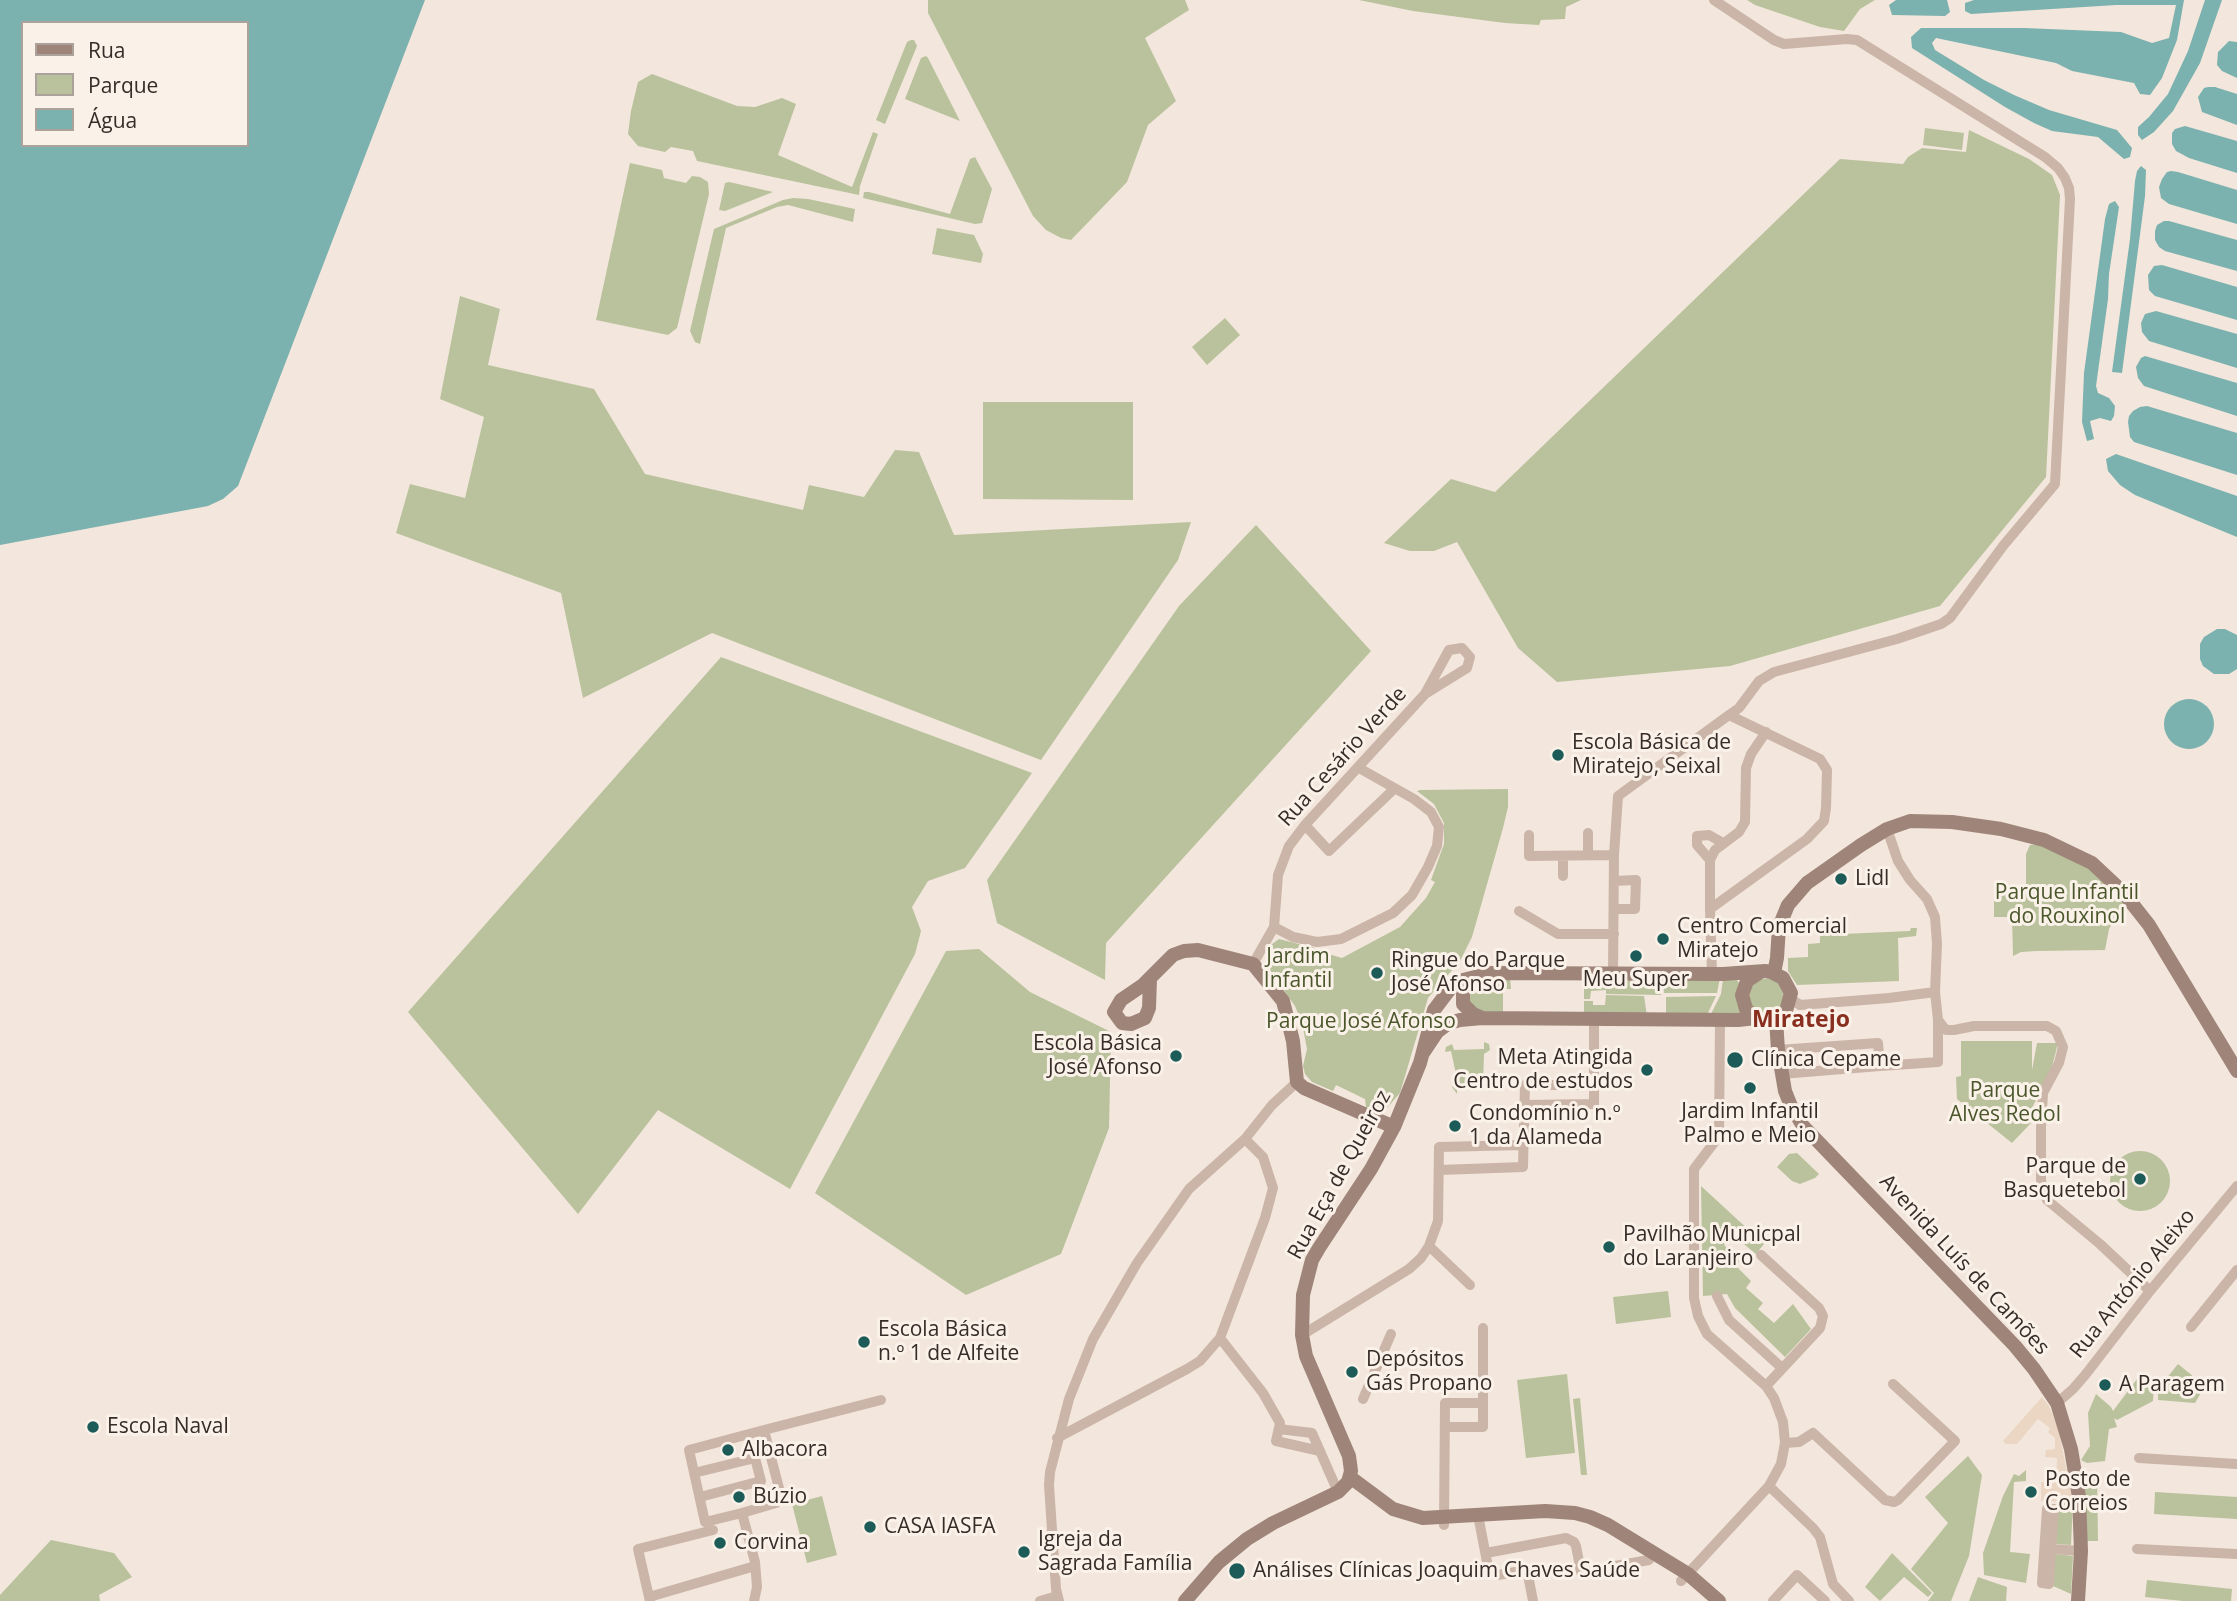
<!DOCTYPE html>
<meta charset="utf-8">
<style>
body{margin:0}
#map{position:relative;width:2237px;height:1601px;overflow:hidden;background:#f3e6dc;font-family:"Open Sans",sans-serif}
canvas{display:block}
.legend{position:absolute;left:21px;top:21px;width:228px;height:126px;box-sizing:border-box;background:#faf1e9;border:2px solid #aca29c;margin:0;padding:9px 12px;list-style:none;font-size:21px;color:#382c28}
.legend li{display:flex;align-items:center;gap:14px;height:35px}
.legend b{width:35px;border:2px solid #aca29c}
</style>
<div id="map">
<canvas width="2237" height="1601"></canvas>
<ul class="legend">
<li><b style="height:9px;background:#9f8479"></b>Rua</li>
<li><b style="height:19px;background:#b9c29c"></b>Parque</li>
<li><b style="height:19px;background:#7bb1ae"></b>Água</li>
</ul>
</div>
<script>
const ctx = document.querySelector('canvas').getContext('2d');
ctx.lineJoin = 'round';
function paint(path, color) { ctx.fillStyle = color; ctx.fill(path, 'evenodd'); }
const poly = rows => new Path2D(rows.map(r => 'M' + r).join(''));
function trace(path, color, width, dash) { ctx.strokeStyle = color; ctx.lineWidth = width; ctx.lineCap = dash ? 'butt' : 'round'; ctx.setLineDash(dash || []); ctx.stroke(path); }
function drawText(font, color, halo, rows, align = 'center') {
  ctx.font = font + ' "Open Sans",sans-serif'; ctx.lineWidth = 6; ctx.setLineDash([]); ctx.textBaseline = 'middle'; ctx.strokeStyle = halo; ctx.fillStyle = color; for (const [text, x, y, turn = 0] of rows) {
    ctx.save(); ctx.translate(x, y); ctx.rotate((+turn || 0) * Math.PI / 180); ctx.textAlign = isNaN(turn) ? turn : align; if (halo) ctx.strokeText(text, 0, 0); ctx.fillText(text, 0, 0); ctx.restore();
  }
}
const green = poly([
 [928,0,1185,0,1189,10,1145,38,1176,101,1148,125,1127,182,1071,240,1061,238,1046,230,1033,216,928,13],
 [1359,0,1581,0,1566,7,1565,19,1541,20,1539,25,1505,23,1413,11],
 [1747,0,1875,0,1860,9,1844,31,1820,27,1755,5],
 [911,40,914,40,917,46,885,124,876,120,907,42],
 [926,56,928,58,960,121,905,99,921,58],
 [652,74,737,106,755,107,782,98,796,104,778,155,852,187,873,132,878,134,860,186,859,195,697,161,693,151,671,147,665,152,638,146,628,134,631,111,638,82],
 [1925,128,1964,133,1962,150,1923,145],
 [1969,130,2029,159,2052,175,2060,195,2046,477,1940,606,1730,666,1557,682,1518,648,1457,542,1434,551,1410,551,1384,543,1451,479,1495,492,1840,159,1903,164,1908,157,1922,148,1966,152],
 [975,157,992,189,982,223,975,224,863,198,864,192,869,192,950,214,970,159],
 [630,163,662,170,664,178,686,183,692,176,700,177,708,182,709,194,677,328,668,335,596,320],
 [729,182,773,192,725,211,719,210,725,183],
 [793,198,808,199,855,209,853,222,788,205,777,207,726,228,700,344,695,342,690,331,714,229,783,200],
 [937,228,974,235,983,254,981,263,932,254],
 [460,296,500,309,488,365,594,389,645,474,803,510,809,485,864,497,895,450,919,452,954,535,1191,522,1178,560,1041,760,712,633,583,698,561,593,396,533,410,484,465,498,484,417,440,399],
 [1225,318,1240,335,1207,365,1192,347],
 [983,402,1133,402,1133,500,983,499],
 [1256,525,1371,651,1106,943,1105,980,997,923,987,880,1179,606],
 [721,657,1032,773,965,868,928,881,912,907,921,931,915,954,790,1189,658,1110,578,1214,408,1012],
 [1508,789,1508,807,1503,828,1472,937,1460,961,1428,998,1400,1093,1386,1109,1377,1110,1366,1107,1365,1099,1336,1085,1333,1091,1312,1082,1305,1074,1303,1066,1307,1049,1302,1023,1295,1006,1268,968,1266,961,1268,947,1279,939,1319,949,1328,954,1342,958,1400,927,1426,898,1435,882,1431,880,1444,844,1444,823,1434,804,1417,791,1420,790],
 [2043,844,2089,864,2126,898,2109,929,2105,950,2037,951,2021,952,2013,956,2012,917,1994,917,1994,887,2026,887,2026,854,2030,845],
 [1911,928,1917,928,1916,936,1898,938,1899,981,1797,985,1788,971,1788,958,1808,957,1808,944,1820,943,1820,935,1910,931],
 [979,949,1030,992,1111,1032,1109,1128,1061,1254,966,1295,815,1193,946,951],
 [1510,978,1511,989,1503,989,1503,1014,1481,1013,1468,1003,1466,989,1472,981],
 [1584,978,1661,980,1661,995,1606,994,1606,990,1591,991,1590,999,1584,999],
 [1663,978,1720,978,1717,993,1664,993],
 [1723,979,1737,980,1739,983,1740,1014,1710,1016,1721,994],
 [1761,979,1770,979,1779,983,1785,993,1780,1011,1763,1017,1747,1001,1750,987],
 [1606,995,1644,996,1647,1016,1584,1015,1584,1001,1593,1001,1593,1005,1605,1005],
 [1716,996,1707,1015,1666,1015,1666,997],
 [1961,1041,2032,1041,2032,1070,2037,1043,2058,1043,2052,1067,2031,1110,2031,1123,2012,1143,1957,1099,1956,1077,1961,1076],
 [1484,1042,1489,1044,1490,1050,1484,1054,1483,1085,1490,1081,1489,1093,1488,1086,1457,1088,1457,1094,1452,1087,1458,1083,1451,1051,1445,1052,1446,1047,1452,1044,1454,1050,1484,1049],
 '2110 1181a30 30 0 1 1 60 0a30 30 0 1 1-60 0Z',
 [1797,1153,1819,1174,1815,1178,1800,1184,1792,1181,1777,1167,1789,1154],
 [1701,1186,1764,1244,1756,1254,1734,1236,1724,1245,1740,1261,1736,1266,1751,1281,1746,1288,1763,1303,1758,1309,1774,1323,1793,1304,1811,1329,1785,1357,1735,1308,1727,1294,1703,1296],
 [1668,1291,1671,1317,1616,1324,1613,1297],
 [2178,1364,2205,1386,2195,1403,2158,1400,2158,1389],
 [1567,1374,1575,1453,1526,1458,1517,1380],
 [2140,1375,2154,1385,2153,1401,2117,1420,2114,1418,2117,1427,2109,1429,2105,1461,2087,1463,2081,1460,2090,1446,2088,1413,2096,1394,2111,1407,2113,1411],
 [1580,1398,1587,1475,1581,1475,1573,1399],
 [1968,1456,1982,1475,1969,1556,1951,1601,1928,1601,1934,1593,1911,1569,1948,1523,1925,1497],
 [2026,1470,2026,1481,2014,1482,2010,1552,2030,1554,2026,1583,1984,1575,1983,1553,2003,1496,2014,1474,2019,1476],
 [2085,1472,2097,1472,2098,1541,2085,1541],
 [2155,1492,2237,1497,2237,1519,2154,1514],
 [822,1496,837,1555,807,1563,792,1504],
 [2057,1501,2073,1502,2071,1545,2055,1544],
 [51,1540,114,1553,132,1577,99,1595,100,1601,0,1601,0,1595],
 [1892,1553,1932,1593,1928,1597,1904,1577,1880,1601,1865,1587],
 [2055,1554,2073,1556,2071,1594,2053,1586],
 [1978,1577,2007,1587,2006,1601,1969,1601],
 [2147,1580,2232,1589,2231,1601,2183,1601,2145,1597]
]);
const plaza = poly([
 [2042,1397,2049,1406,2058,1428,2073,1502,2041,1501,2041,1482,2056,1482,2057,1458,2045,1457,2046,1450,2055,1449,2055,1438,2048,1432,2050,1428,2038,1419,2017,1444,2006,1444,2003,1441]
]);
const water = poly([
 [0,0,425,0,238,486,223,499,208,506,0,545],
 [23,23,247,23,247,145,23,145],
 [1896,0,1947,0,1950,12,1945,16,1892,15,1889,5],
 [1974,0,2184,0,2177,40,2162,78,2150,95,2140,94,2134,83,2072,71,2056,63,1936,38,1932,43,1935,50,1984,80,2014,95,2049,110,2117,130,2132,148,2130,157,2124,159,2098,137,2052,131,2034,123,2005,107,1912,48,1911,37,1921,28,2024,28,2121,32,2152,43,2169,38,2176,5,2116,5,1971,14,1965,11,1965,3],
 [2205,0,2222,0,2200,63,2173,111,2154,132,2142,140,2138,135,2138,127,2149,117,2168,94,2188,51],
 [2229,41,2237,42,2237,78,2222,71,2217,65,2218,52],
 [2208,87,2215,87,2237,94,2237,125,2202,112,2198,97,2204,88],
 [2185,126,2237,141,2237,173,2189,158,2176,151,2172,144,2172,133,2175,129],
 [2141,166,2146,170,2145,196,2122,373,2112,372,2130,239,2135,181,2137,171],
 [2171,171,2178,172,2237,190,2237,224,2169,204,2161,198,2159,187,2162,179,2167,172],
 [2115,201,2119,207,2109,274,2108,299,2096,386,2098,393,2109,398,2115,406,2114,416,2111,421,2100,418,2090,421,2094,439,2087,441,2082,422,2084,373,2105,219,2109,204],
 [2164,221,2169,221,2237,240,2237,271,2165,251,2159,247,2155,240,2155,231,2157,225],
 [2162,265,2237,287,2237,320,2155,296,2149,290,2148,275,2154,266],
 [2156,311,2237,334,2237,368,2149,341,2142,332,2141,323,2145,314],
 [2145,356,2237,383,2237,416,2144,386,2138,378,2136,367,2141,358],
 [2147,406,2237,433,2237,475,2134,442,2130,437,2128,422,2129,416,2133,411,2140,407],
 [2116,454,2237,496,2237,537,2135,495,2120,485,2108,471,2106,459],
 [2217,629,2225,629,2237,635,2237,669,2229,674,2214,674,2203,666,2200,659,2200,644,2204,637],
 '2164 724a25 25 0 1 1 50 0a25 25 0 1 1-50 0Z'
]);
const street = poly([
 [1714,0,1774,40,1784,44,1847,39,1857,40,2045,157,2058,168,2065,178,2069,188,2070,199,2055,484,2003,546,1950,618,1941,624,1897,639,1774,672,1759,681,1739,708,1729,715],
 [1305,825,1329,851,1394,789],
 [1529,835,1529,856,1614,855],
 [1588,855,1588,833],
 [1710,860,1697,845,1697,836,1709,835,1723,843],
 [1563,876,1563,856],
 [1614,881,1636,880,1635,909,1615,909],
 [1710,909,1710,860,1715,850,1739,832,1745,822,1746,768,1751,754,1766,732],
 [1519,911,1558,934,1614,934],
 [1274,927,1293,937,1317,942,1341,939,1393,913,1412,895,1428,867,1437,846,1439,827,1431,812,1414,799,1359,768],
 [1253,964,1274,927,1278,875,1289,846,1305,825,1425,694,1449,650,1462,648,1470,657,1467,668,1425,694],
 [1613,973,1614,855,1618,796,1729,715,1820,759,1827,770,1826,808,1824,821,1807,839,1710,909,1712,974],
 [1791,999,1800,1005,1889,998,1935,992],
 [1938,1020,1946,1030,1954,1030,1974,1026,2047,1026,2056,1031,2063,1047,2059,1063,2043,1093,2041,1128,2041,1181,2047,1200,2100,1244,2150,1291],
 [1778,1050,1878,1043,1880,1066,1781,1074],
 [1880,1066,1938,1062,1938,1020,1935,992,1937,944,1935,917,1927,899,1910,880,1898,861,1887,829],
 [1525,1105,1594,1104,1594,1019],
 [1439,1170,1523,1167,1525,1085,1593,1085],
 [1429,1246,1470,1285],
 [1761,1255,1819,1308,1823,1316,1820,1328,1766,1386],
 [1717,1296,1729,1320,1782,1368],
 [2191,1327,2237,1270],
 [1302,1335,1409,1269,1421,1258,1429,1246,1438,1221,1439,1147,1523,1145],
 [1220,1338,1263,1393,1280,1423,1276,1441,1320,1451],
 [1363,1399,1391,1334],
 [2057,1403,2073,1389,2086,1374,2150,1291,2237,1186],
 [1445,1427,1483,1427,1483,1328],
 [1279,1429,1312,1433,1338,1492],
 [1057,1438,1187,1369,1200,1361,1220,1338,1265,1218,1273,1188,1263,1157,1245,1139],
 [1785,1443,1799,1442,1813,1433,1885,1500,1894,1502,1898,1500,1955,1441,1893,1384],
 [2139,1458,2237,1464],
 [694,1473,755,1458,761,1481,700,1497],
 [1769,1486,1813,1528,1820,1537,1833,1584,1849,1601],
 [742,1513,705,1522,689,1450,764,1430],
 [1478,1515,1488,1567,1493,1573,1498,1575,1527,1570,1533,1601],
 [1444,1525,1445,1403,1483,1403],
 [2051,1549,2049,1584,2042,1583,2047,1509,2054,1509,2051,1549,2081,1551],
 [2137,1549,2237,1554],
 [1486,1553,1566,1538,1574,1542,1576,1546,1581,1572,1649,1560],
 [1681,1581,1769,1486,1781,1464,1785,1443,1783,1422,1774,1398,1766,1386,1707,1334,1698,1316,1694,1298,1694,1169,1719,1136,1720,1020],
 [649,1597,638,1549,713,1530],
 [650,1601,649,1597,755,1566],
 [754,1601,757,1587,755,1562,742,1513,776,1503,781,1496,764,1430,881,1400],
 [1040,1601,1057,1596],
 [1059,1601,1056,1589,1049,1485,1050,1472,1069,1399,1093,1339,1137,1263,1189,1189,1245,1139,1272,1105,1297,1082],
 [1773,1601,1797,1575,1825,1601]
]);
const secondary = poly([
 [1774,973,1777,958,1779,927,1788,905,1807,883,1861,845,1887,829,1910,821,1952,822,2001,829,2044,840,2092,863,2123,892,2149,925,2237,1071],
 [1150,979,1149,1008,1145,1018,1131,1024,1122,1023,1114,1012,1121,1000,1143,985,1173,955,1184,951,1198,950,1253,964,1283,1001,1293,1041,1297,1082,1304,1088,1394,1127],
 [1471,980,1463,989,1463,1004,1473,1014,1482,1018],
 [1756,1018,1746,1009,1742,995,1747,981,1759,973],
 [1776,1019,1778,1050,1785,1091,1791,1106,1803,1126,2015,1346,2034,1369,2057,1403,2071,1449,2079,1497,2081,1551,2078,1601],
 [1350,1477,1393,1509,1423,1518,1545,1511,1575,1513,1590,1517,1608,1525,1688,1574,1719,1601],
 [1185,1601,1219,1562,1247,1539,1273,1523,1338,1492,1348,1482,1351,1471,1349,1456,1306,1356,1302,1335,1303,1295,1312,1260,1319,1248,1371,1169,1394,1127,1420,1063,1434,1010,1450,989,1463,980,1491,973,1723,974,1765,971,1771,972,1783,978,1791,993,1786,1011,1776,1019,1766,1021,1756,1018,1738,1020,1482,1018,1460,1020,1449,1023,1437,1032,1423,1053]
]);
const markers = [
 [1558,755,7,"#1d5b59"],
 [1841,879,7,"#1d5b59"],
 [1663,939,7,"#1d5b59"],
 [1636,956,7,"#1d5b59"],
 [1377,973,7,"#1d5b59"],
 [1176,1056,7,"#1d5b59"],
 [1735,1060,9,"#1d5b59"],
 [1647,1070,7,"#1d5b59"],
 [1750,1088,7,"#1d5b59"],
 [1455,1126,7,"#1d5b59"],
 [2140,1179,7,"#1d5b59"],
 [1609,1247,7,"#1d5b59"],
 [864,1342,7,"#1d5b59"],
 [1352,1372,7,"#1d5b59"],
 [2105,1385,7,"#1d5b59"],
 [93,1427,7,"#1d5b59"],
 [728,1450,7,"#1d5b59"],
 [2031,1492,7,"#1d5b59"],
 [739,1497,7,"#1d5b59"],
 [870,1527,7,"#1d5b59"],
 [720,1543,7,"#1d5b59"],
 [1024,1552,7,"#1d5b59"],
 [1237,1571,9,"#1d5b59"]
];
const poiNames = [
 ["Escola Básica de",1572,743],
 ["Miratejo, Seixal",1572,767],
 ["Lidl",1855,879],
 ["Centro Comercial",1677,927],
 ["Miratejo",1677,951],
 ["Ringue do Parque",1391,961],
 ["José Afonso",1391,985],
 ["Meu Super",1636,980,"center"],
 ["Escola Básica",1162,1044,"right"],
 ["José Afonso",1162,1068,"right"],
 ["Meta Atingida",1633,1058,"right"],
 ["Centro de estudos",1633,1082,"right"],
 ["Clínica Cepame",1751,1060],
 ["Jardim Infantil",1750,1112,"center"],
 ["Palmo e Meio",1750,1136,"center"],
 ["Condomínio n.º",1469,1114],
 ["1 da Alameda",1469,1138],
 ["Parque de",2126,1167,"right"],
 ["Basquetebol",2126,1191,"right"],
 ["Pavilhão Municpal",1623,1235],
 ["do Laranjeiro",1623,1259],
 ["Escola Básica",878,1330],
 ["n.º 1 de Alfeite",878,1354],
 ["Depósitos",1366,1360],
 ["Gás Propano",1366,1384],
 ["A Paragem",2119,1385],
 ["Escola Naval",107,1427],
 ["Albacora",742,1450],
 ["Posto de",2045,1480],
 ["Correios",2045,1504],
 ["Búzio",753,1497],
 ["CASA IASFA",884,1527],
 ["Igreja da",1038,1540],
 ["Sagrada Família",1038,1564],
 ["Corvina",734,1543],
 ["Análises Clínicas Joaquim Chaves Saúde",1253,1571]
];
const streetNames = [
 ["Rua Cesário Verde",1343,757,-48],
 ["Rua Eça de Queiroz",1340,1175,-61],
 ["Avenida Luís de Camões",1964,1265,47],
 ["Rua António Aleixo",2133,1284,-51]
];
const parkNames = [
 ["Parque Infantil",2067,893],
 ["do Rouxinol",2067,917],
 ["Jardim",1298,957],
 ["Infantil",1298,981],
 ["Parque José Afonso",1361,1022],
 ["Parque",2005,1091],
 ["Alves Redol",2005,1115]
];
const neighbourhoodNames = [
 ["Miratejo",1801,1020]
];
paint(green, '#b9c29c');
paint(plaza, '#ebd6c3');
paint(water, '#7bb1ae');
trace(street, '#cbb5a8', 10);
trace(secondary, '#9f8479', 14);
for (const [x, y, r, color] of markers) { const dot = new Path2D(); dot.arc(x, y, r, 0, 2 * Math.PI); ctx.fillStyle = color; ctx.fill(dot); trace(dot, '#faf1e9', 2.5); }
drawText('21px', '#382c28', '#faf1e9', poiNames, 'left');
drawText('21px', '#382c28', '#faf1e9', streetNames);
drawText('21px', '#4b572b', '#faf1e9', parkNames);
drawText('bold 23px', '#892f1f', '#faf1e9', neighbourhoodNames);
</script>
